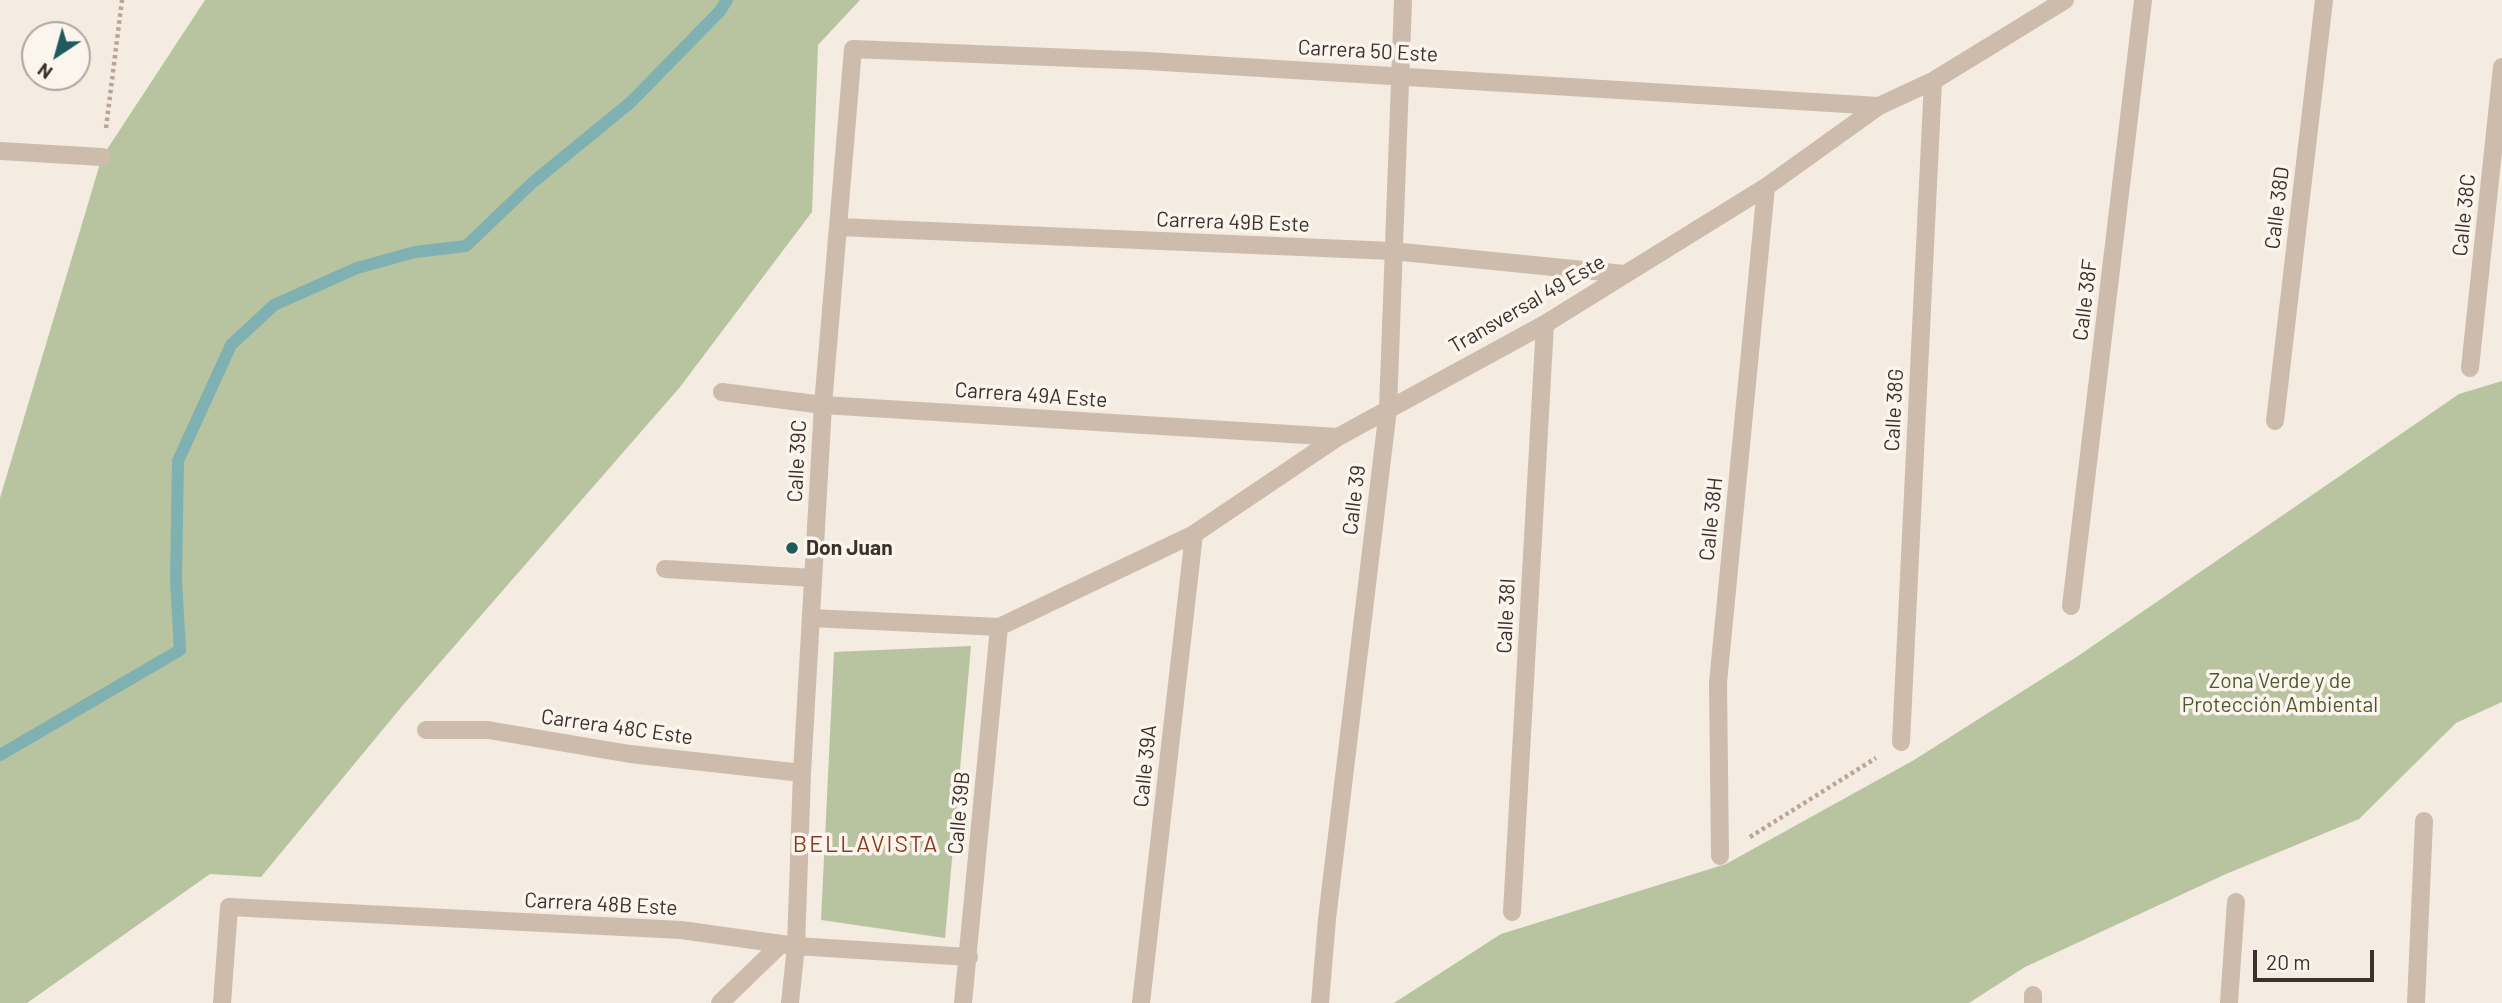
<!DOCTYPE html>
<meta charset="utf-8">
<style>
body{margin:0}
#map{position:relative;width:2502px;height:1003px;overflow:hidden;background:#f4ebe1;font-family:Barlow,sans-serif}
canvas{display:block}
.north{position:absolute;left:21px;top:21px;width:70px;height:70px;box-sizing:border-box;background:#fbf5ee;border:2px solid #aea6a0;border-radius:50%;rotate:216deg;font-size:19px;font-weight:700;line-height:28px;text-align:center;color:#3b302b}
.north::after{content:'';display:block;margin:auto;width:24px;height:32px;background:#1f5a5e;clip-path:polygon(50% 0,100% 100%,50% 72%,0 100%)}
.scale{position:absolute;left:2253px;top:950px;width:121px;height:32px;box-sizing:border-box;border:4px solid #3b302b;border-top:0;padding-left:9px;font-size:21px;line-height:24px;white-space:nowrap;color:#3b302b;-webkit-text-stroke:5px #fbf5ee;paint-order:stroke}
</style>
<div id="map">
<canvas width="2502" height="1003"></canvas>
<div class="north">N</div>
<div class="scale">20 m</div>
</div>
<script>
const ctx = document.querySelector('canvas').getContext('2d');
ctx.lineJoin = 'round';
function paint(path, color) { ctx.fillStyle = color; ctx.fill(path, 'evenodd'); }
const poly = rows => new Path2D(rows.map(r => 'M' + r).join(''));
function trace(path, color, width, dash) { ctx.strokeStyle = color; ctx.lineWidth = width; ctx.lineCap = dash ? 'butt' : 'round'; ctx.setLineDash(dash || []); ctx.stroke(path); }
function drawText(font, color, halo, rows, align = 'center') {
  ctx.font = font + ' Barlow,sans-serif'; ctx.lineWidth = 7; ctx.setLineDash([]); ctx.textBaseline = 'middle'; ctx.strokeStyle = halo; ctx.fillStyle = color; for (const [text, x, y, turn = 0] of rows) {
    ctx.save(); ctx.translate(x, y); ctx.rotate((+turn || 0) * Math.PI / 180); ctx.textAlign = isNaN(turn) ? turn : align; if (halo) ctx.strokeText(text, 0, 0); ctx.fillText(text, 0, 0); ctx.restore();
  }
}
const green = poly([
 [205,0,860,0,818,45,812,212,680,387,403,705,261,877,210,874,27,1003,0,1003,0,498,102,157],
 [2502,381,2502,702,2456,723,2359,819,2226,874,2025,967,1969,1003,1394,1003,1501,934,1726,864,1914,760,2078,656,2459,394],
 [971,646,945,938,821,920,834,652]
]);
const stream = poly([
 [0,755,180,650,176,580,178,461,231,345,274,305,357,268,415,252,466,246,532,183,631,102,720,11,727,0]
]);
const path = poly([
 [106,128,122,0],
 [1750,837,1876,758]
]);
const street = poly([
 [0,151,102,157],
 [839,227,1392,251,1624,274],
 [2470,368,2502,67],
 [722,392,823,405,1338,437],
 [2275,421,2324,0],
 [665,569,813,578],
 [2071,606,2143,0],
 [811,618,999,627,1194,534,1338,437,1545,324,1766,187,1879,106,1933,81,2065,0],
 [426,730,488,730,630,754,802,773],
 [1901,742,1933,81],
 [1720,856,1718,683,1766,187],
 [1512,912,1545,324],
 [222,1003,229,907,681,930,796,946,969,957],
 [720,1003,781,944],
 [790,1003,796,946,802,773,823,405,853,49,1147,61,1879,106],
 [963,1003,999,627],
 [1141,1003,1194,534],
 [1320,1003,1327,919,1388,409,1403,0],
 [2033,1003,2033,995],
 [2229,1003,2236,902],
 [2416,1003,2424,821]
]);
const markers = [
 [792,548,7,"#1f5a5e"]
];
const streetNames = [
 ["Carrera 50 Este",1368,51,3],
 ["Calle 38D",2277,208,-83],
 ["Calle 38C",2464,215,-84],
 ["Carrera 49B Este",1233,222,2],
 ["Calle 38F",2085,300,-83],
 ["Transversal 49 Este",1527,304,-30],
 ["Carrera 49A Este",1031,395,4],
 ["Calle 38G",1894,410,-87],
 ["Calle 39C",797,461,-87],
 ["Calle 39",1354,500,-83],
 ["Calle 38H",1711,519,-84],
 ["Calle 38I",1506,616,-87],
 ["Carrera 48C Este",617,727,8],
 ["Calle 39A",1145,766,-84],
 ["Calle 39B",959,813,-85],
 ["Carrera 48B Este",601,904,3]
];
const poiNames = [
 ["Don Juan",806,548]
];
const parkNames = [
 ["Zona Verde y de",2280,681],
 ["Protección Ambiental",2280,705]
];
const neighbourhoodNames = [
 ["BELLAVISTA",866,844]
];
paint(green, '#b8c4a0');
trace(stream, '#7fb0b2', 12);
trace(path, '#b9a596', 4.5, [3.5, 3.5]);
trace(street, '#cdbbac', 18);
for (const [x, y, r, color] of markers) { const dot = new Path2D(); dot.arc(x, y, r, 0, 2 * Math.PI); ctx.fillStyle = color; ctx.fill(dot); trace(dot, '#fbf5ee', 2.5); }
drawText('21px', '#3b302b', '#fbf5ee', streetNames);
drawText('bold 21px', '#3b302b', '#fbf5ee', poiNames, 'left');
drawText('21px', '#4a5a2e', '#fbf5ee', parkNames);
ctx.letterSpacing = '2px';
drawText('23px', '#8c3b22', '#fbf5ee', neighbourhoodNames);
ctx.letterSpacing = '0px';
</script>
